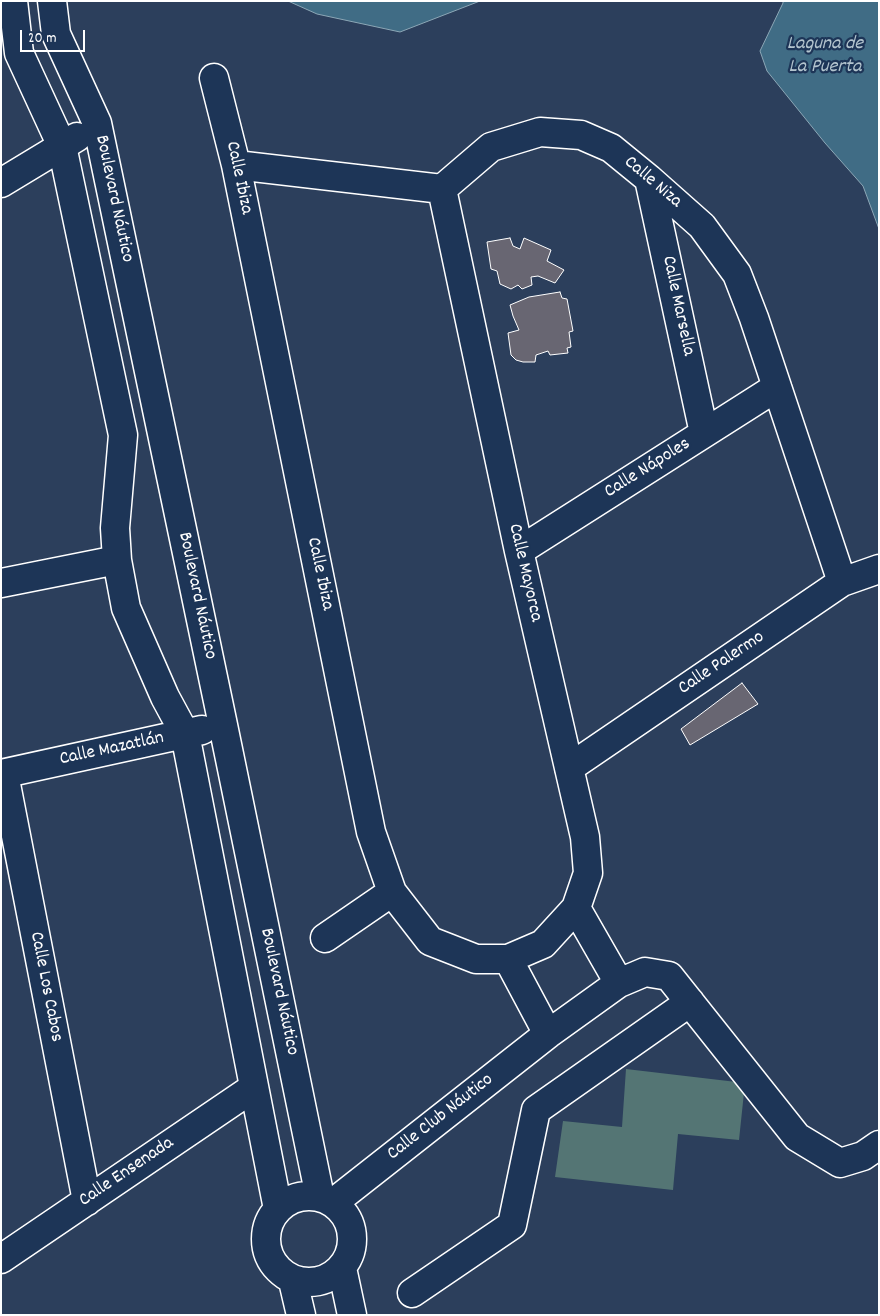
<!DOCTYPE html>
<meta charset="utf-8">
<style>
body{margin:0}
#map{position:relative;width:880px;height:1316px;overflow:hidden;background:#2c3f5c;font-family:Dekko,sans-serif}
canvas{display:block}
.frame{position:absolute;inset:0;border:2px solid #fff;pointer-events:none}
.scale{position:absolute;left:20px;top:30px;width:65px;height:22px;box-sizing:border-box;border:2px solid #fff;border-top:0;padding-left:6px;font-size:15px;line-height:18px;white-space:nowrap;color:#fff;-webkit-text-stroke:4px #1d3557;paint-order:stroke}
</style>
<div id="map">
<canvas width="880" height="1316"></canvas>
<div class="frame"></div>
<div class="scale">20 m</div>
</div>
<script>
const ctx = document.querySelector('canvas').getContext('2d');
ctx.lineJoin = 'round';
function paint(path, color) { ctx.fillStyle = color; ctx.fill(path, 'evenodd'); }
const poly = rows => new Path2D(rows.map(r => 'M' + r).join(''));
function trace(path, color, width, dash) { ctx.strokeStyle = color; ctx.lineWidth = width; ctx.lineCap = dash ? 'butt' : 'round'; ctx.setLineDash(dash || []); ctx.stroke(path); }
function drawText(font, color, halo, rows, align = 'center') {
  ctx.font = font + ' Dekko,sans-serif'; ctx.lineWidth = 4.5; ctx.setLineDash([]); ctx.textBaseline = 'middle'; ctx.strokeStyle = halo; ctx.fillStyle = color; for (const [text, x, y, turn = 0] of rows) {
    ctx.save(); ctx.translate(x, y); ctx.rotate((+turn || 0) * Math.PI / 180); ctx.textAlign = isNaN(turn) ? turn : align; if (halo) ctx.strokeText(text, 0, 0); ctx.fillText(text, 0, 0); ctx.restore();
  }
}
const green = poly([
 [626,1069,745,1083,739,1140,678,1134,673,1190,555,1177,563,1121,622,1127]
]);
const water = poly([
 [288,1,480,1,400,32,317,14,288,1],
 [783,1,879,1,879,229,863,186,825,143,767,71,760,51,783,3,783,1]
]);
const building = poly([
 [510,238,513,246,520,249,524,238,551,250,547,261,564,270,555,283,538,276,531,277,532,285,522,289,518,285,511,289,500,284,497,271,491,269,487,242,510,238],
 [560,292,562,298,567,299,573,331,569,332,571,347,567,348,568,353,550,355,548,351,536,355,535,362,523,362,516,360,511,355,508,333,519,330,513,316,510,305,529,297,560,292],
 [742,683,758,704,690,745,681,729,742,683]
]);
const minor = poly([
 [13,1,19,53,62,146,123,435,115,528,117,560,126,608,165,697,185,734,278,1209],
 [52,1,56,34,97,123,223,725,320,1197],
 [214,78,236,165,371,832,392,892,430,941,476,959,508,959,543,944,576,908,588,873,585,837,519,551,442,189],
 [236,165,442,189,491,147,540,132,581,135,611,148,649,179,702,226,737,274,754,318,842,582],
 [649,179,704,433],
 [1,183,77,137],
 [519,551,777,387],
 [1,583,117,560],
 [569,768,842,582,879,569],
 [1,774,202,730],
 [4,774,87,1201],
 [576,908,619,983],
 [325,938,392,892],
 [508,959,548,1034],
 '266 1239a43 43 0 1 1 86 0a43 43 0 1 1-86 0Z',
 [333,1203,548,1034,619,983,645,972,669,976,797,1137,840,1163,863,1156,879,1145],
 [1,1259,253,1088],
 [342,1268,352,1315],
 [293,1281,301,1315],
 [412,1293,512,1225,536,1110,690,1002]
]);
const streetNames = [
 ["Calle Ibiza",238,178,78],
 ["Calle Niza",652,183,40],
 ["Boulevard Náutico",113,199,78],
 ["Calle Marsella",677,306,78],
 ["Calle Nápoles",648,469,-32],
 ["Calle Mayorca",524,573,77],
 ["Calle Ibiza",319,574,78],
 ["Boulevard Náutico",196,596,78],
 ["Calle Palermo",722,664,-34],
 ["Calle Mazatlán",112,750,-12],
 ["Calle Los Cabos",45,987,79],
 ["Boulevard Náutico",278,992,78],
 ["Calle Club Náutico",441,1118,-38],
 ["Calle Ensenada",127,1173,-34]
];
const waterNames = [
 ["Laguna de",825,45],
 ["La Puerta",825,68]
];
paint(green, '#547574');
paint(water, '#406c85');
trace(water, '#8ca7b6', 1);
paint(building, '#686672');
trace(building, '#fff', 1);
trace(minor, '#fff', 31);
trace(minor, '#1d3557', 28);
drawText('19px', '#fff', '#1d3557', streetNames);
drawText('italic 20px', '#b3c4ce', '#1d3557', waterNames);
</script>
